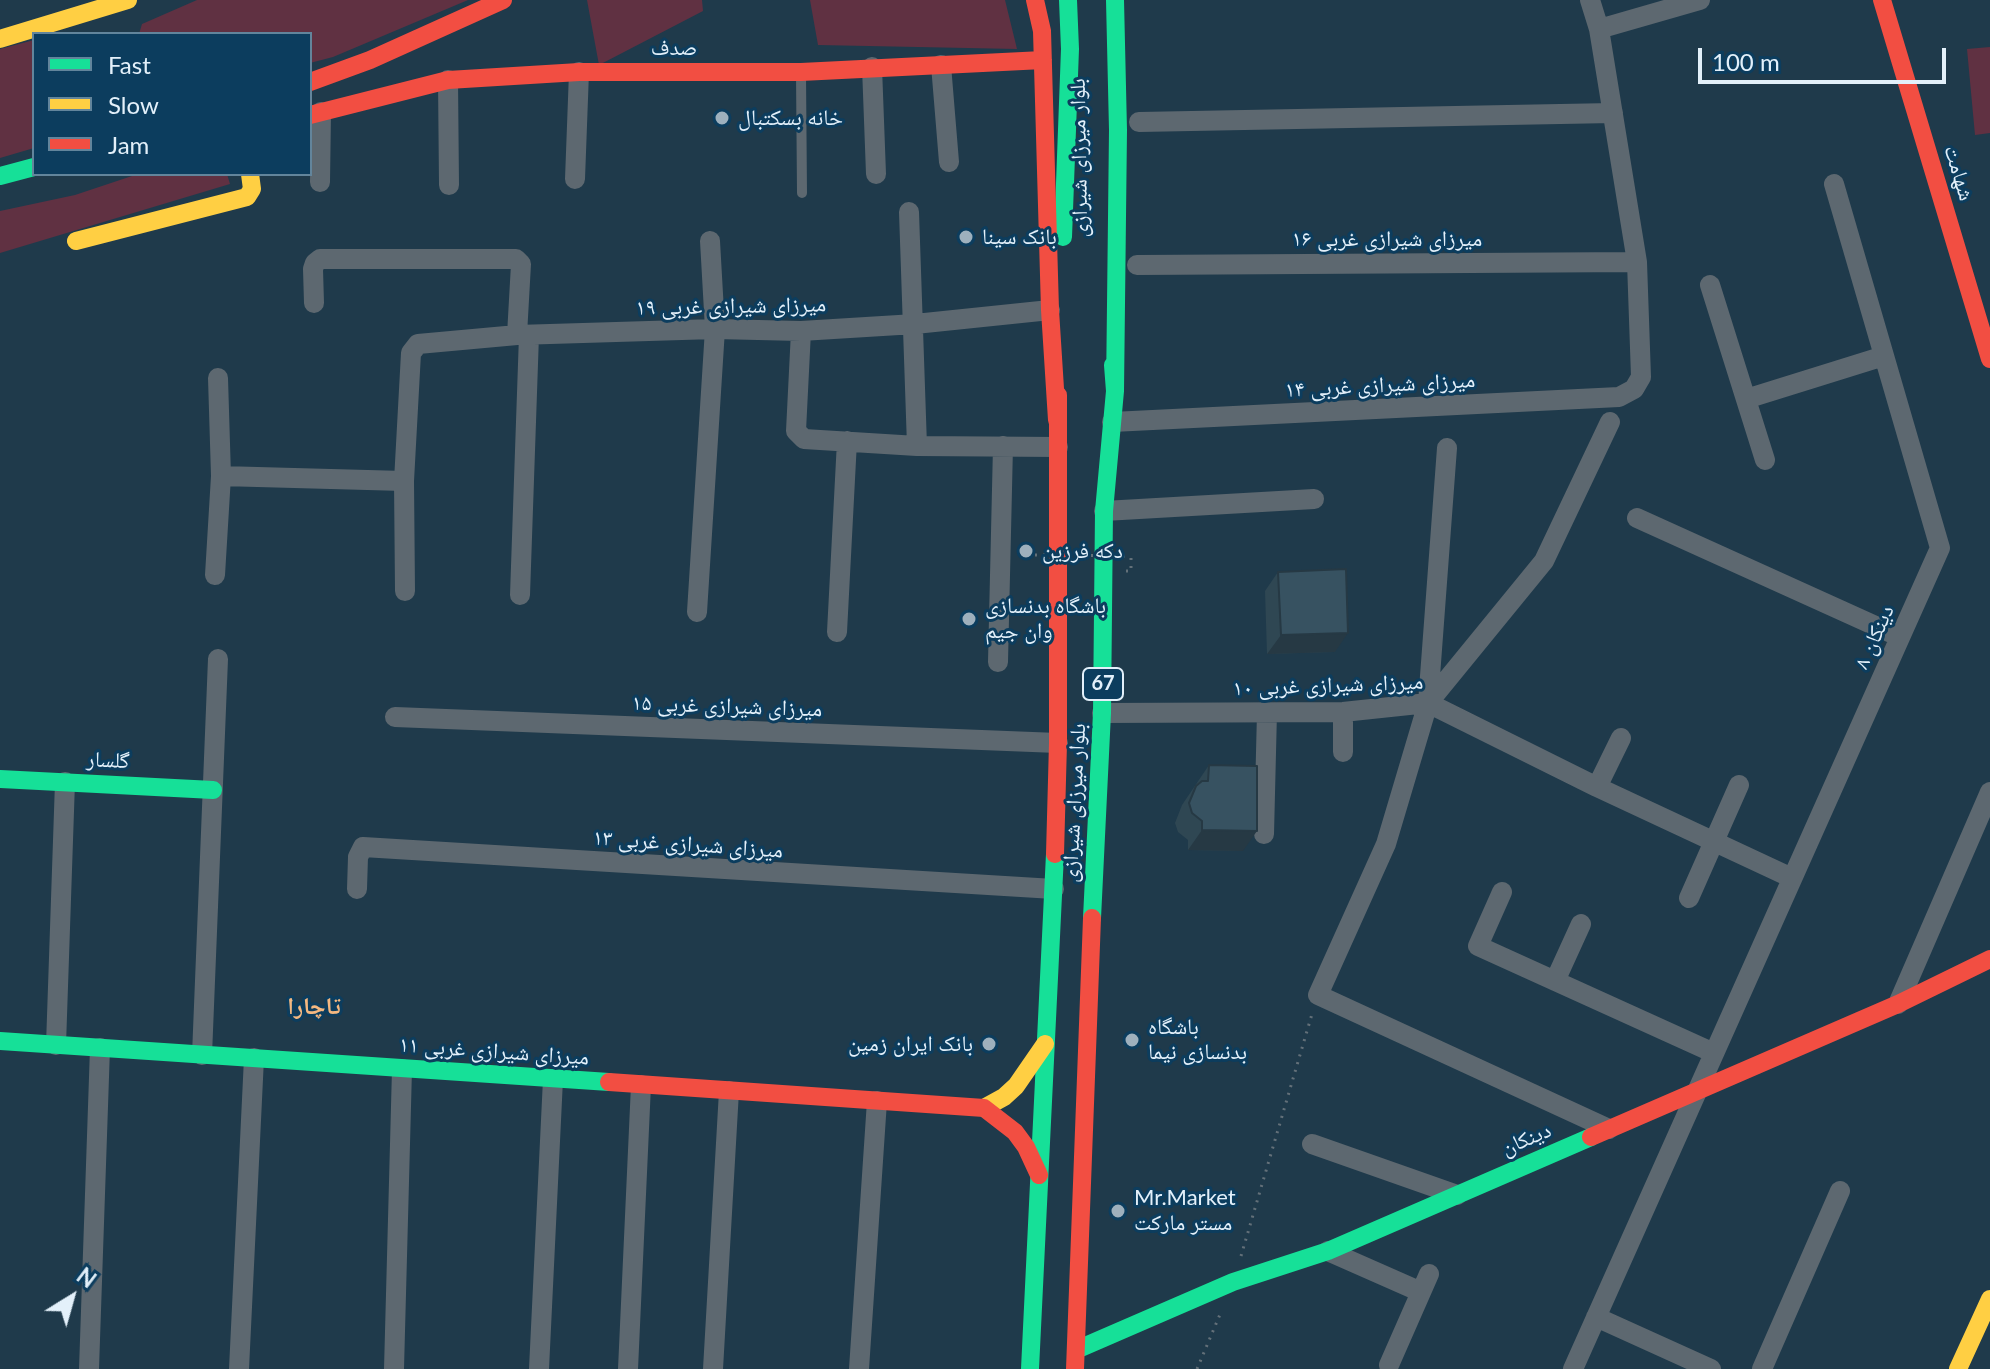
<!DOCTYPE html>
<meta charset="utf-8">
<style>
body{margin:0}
#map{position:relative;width:1990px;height:1369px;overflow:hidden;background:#1f3a4b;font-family:Lato,sans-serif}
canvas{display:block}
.legend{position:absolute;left:32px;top:32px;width:280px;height:144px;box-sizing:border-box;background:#0c3d5e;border:2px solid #62859c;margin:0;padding:10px 14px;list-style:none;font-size:24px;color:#e3f0fa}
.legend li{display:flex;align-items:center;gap:16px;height:40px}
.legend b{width:40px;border:2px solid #62859c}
.north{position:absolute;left:32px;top:1257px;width:80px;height:80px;-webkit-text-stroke:6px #0c3d5e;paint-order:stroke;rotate:37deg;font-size:22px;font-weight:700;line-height:32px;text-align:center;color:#e3f0fa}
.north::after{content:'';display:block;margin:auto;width:28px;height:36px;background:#e3f0fa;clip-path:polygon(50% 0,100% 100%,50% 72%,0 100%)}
.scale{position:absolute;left:1698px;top:48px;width:248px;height:36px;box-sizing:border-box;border:4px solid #e3f0fa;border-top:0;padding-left:10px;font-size:24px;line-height:28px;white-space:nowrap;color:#e3f0fa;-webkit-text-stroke:6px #0c3d5e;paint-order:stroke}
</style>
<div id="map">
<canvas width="1990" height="1369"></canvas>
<ul class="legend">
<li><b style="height:10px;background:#16e098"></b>Fast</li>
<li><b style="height:10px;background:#ffcf43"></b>Slow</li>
<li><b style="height:10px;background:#f24e42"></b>Jam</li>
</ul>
<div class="north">N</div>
<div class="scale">100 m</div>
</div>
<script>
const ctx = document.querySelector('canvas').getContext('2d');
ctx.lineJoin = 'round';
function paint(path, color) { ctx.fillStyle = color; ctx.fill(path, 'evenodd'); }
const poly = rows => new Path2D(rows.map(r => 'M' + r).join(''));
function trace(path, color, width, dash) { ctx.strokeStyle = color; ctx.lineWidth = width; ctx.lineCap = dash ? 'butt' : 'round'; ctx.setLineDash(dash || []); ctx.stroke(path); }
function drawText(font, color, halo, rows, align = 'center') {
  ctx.font = font + ' Lato,"Noto Naskh Arabic",sans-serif'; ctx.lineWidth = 6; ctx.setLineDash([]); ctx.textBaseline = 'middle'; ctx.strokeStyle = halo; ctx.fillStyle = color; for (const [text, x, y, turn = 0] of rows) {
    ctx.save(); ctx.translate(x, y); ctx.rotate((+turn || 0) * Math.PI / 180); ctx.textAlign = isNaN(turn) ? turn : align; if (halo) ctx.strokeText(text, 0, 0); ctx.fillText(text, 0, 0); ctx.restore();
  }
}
const green = poly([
 [197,0,468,0,333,57,310,63,310,34,139,34,142,24],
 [587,0,702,0,703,11,599,65],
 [810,0,1005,0,1017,49,818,45],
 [34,40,34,148,0,158,0,49],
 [1990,47,1990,133,1975,135,1967,49],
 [138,174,227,174,230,184,0,253,0,211,75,195]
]);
const path = poly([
 [1126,571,1131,571,1131,556],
 [1241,1256,1312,1014],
 [1197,1369,1221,1312]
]);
const lane = poly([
 [801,74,802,193]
]);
const street = poly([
 [1599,29,1700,0],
 [941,65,949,162],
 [872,67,876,174],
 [448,80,449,185],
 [1139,122,1613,113],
 [575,179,579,72],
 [320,182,321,112],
 [909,212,917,446],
 [1137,265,1637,262],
 [1710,285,1765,460],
 [314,303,313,269,315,263,320,259,516,259,521,264,517,335],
 [801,331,796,431,804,439,917,446,1058,447],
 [1746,399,1884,356],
 [1112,422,1619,397,1634,389,1641,377,1637,262,1599,29,1590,0],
 [1447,448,1428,703,1386,844,1318,995,1609,1129],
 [221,476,404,481],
 [1104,511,1314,499],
 [1637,518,1900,637],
 [215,575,221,476,218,378],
 [405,591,404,481,411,353,418,344,517,335,715,329,801,331,915,324,1050,310],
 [520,595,529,335],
 [697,612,715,329,710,241],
 [837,632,847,441],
 [998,662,1003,446],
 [1428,703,1544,561,1610,422],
 [1343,712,1343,752],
 [1102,713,1343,712,1428,703,1597,787,1792,878],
 [395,717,1058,743],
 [1597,787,1621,738],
 [1264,834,1267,712],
 [357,889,358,857,363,847,1054,889],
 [1502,892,1478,946,1714,1053],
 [1689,898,1739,785],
 [1555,981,1581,924],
 [1898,1004,1990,792],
 [56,1045,65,782],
 [202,1055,218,659],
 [1312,1144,1457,1195],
 [1328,1251,1421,1292],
 [1596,1317,1711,1369],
 [1389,1365,1429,1274],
 [89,1369,100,1048],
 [239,1369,254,1058],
 [394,1369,402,1069],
 [539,1369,553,1079],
 [628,1369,641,1085],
 [713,1369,729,1091],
 [859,1369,877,1101],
 [1573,1369,1940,548,1834,184],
 [1762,1369,1840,1191]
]);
const fast = poly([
 [1115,0,1118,130,1115,391],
 [0,176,34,167],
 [1063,237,1070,49,1068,0],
 [0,779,213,790],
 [1092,918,1102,713,1104,511,1115,391,1113,365],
 [0,1041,609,1082],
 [1076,1350,1233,1282,1328,1251,1591,1137],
 [1030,1369,1055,854]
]);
const slow = poly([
 [0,39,128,0],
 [76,241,247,197,252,189,250,174],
 [984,1108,1004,1097,1016,1086,1045,1044],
 [1958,1369,1990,1299]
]);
const jam = poly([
 [1035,0,1042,31,1050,310,1057,420],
 [1882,0,1990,359],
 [310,82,370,60,503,0],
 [310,115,448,80,579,72,801,72,1043,60],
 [1055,854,1058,743,1058,395],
 [609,1082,984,1108,1015,1132,1026,1147,1039,1175],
 [1591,1137,1898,1004,1990,959],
 [1075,1369,1092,918]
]);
const pathBridge = poly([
 [1035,555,1131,556]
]);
const wall = poly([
 [1278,572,1335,652,1267,654,1265,591],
 [1209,765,1243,851,1188,850,1188,840,1178,832,1175,823,1182,805]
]);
const shadedWall = poly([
 [1348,633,1335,652,1267,654,1281,635],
 [1202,830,1257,831,1243,851,1188,850]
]);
const building = poly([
 [1346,569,1348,633,1281,635,1278,572,1346,569],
 [1209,765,1257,766,1257,831,1202,830,1202,821,1192,813,1189,803,1196,786,1202,781,1208,781,1209,765]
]);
const markers = [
 [722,118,8,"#9eb0bd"],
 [966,237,8,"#9eb0bd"],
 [1026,551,8,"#9eb0bd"],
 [969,619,8,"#9eb0bd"],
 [1132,1040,8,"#9eb0bd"],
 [989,1044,8,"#9eb0bd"],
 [1118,1211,8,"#9eb0bd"]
];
const shields = [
 [1103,684,40]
];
const shieldNames = [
 ["67",1103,684]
];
const streetNames = [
 ["صدف",674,48],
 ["بلوار میرزای شیرازی",1079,158,-91],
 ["شهامت",1959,173,73],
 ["۱۶ میرزای شیرازی غربی",1387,239],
 ["۱۹ میرزای شیرازی غربی",731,306,-1],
 ["۱۴ میرزای شیرازی غربی",1380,385,-3],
 ["۸ دینکان",1874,637,-66],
 ["۱۰ میرزای شیرازی غربی",1328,685,-2],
 ["۱۵ میرزای شیرازی غربی",727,706,2],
 ["گلسار",108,760,3],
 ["بلوار میرزای شیرازی",1074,803,-87],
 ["۱۳ میرزای شیرازی غربی",688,844,4],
 ["میرزای شیرازی غربی ۱۱",494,1051,4],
 ["دینکان",1526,1139,-23]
];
const poiNames = [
 ["خانه بسکتبال",738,118],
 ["بانک سینا",982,237],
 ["دکه فرزین",1042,551],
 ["باشگاه بدنسازی",985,606],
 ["وان جیم",985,631],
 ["باشگاه",1148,1027],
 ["بدنسازی نیما",1148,1052],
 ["بانک ایران زمین",973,1044,"right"],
 ["Mr.Market",1134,1198],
 ["مستر مارکت",1134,1223]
];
const neighbourhoodNames = [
 ["تاچارا",314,1006]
];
paint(green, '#603142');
trace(path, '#637079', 3, [2, 6]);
trace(lane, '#5d6870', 10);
trace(street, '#5d6870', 20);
trace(fast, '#16e098', 18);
trace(slow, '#ffcf43', 18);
trace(jam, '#f24e42', 18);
trace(pathBridge, '#637079', 3, [2, 6]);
paint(wall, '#2f4753');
paint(shadedWall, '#263944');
paint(building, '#375261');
trace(building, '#263944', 2);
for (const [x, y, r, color] of markers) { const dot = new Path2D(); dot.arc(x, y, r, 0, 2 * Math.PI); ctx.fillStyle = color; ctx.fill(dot); trace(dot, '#0c3d5e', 3); }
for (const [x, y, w] of shields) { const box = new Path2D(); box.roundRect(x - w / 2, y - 16, w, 32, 6); ctx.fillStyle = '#0c3d5e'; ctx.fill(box); trace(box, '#e3f0fa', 2); }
drawText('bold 20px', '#e3f0fa', null, shieldNames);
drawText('22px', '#e3f0fa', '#0c3d5e', streetNames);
drawText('22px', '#e3f0fa', '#0c3d5e', poiNames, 'left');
drawText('bold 24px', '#f4b880', '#0c3d5e', neighbourhoodNames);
</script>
